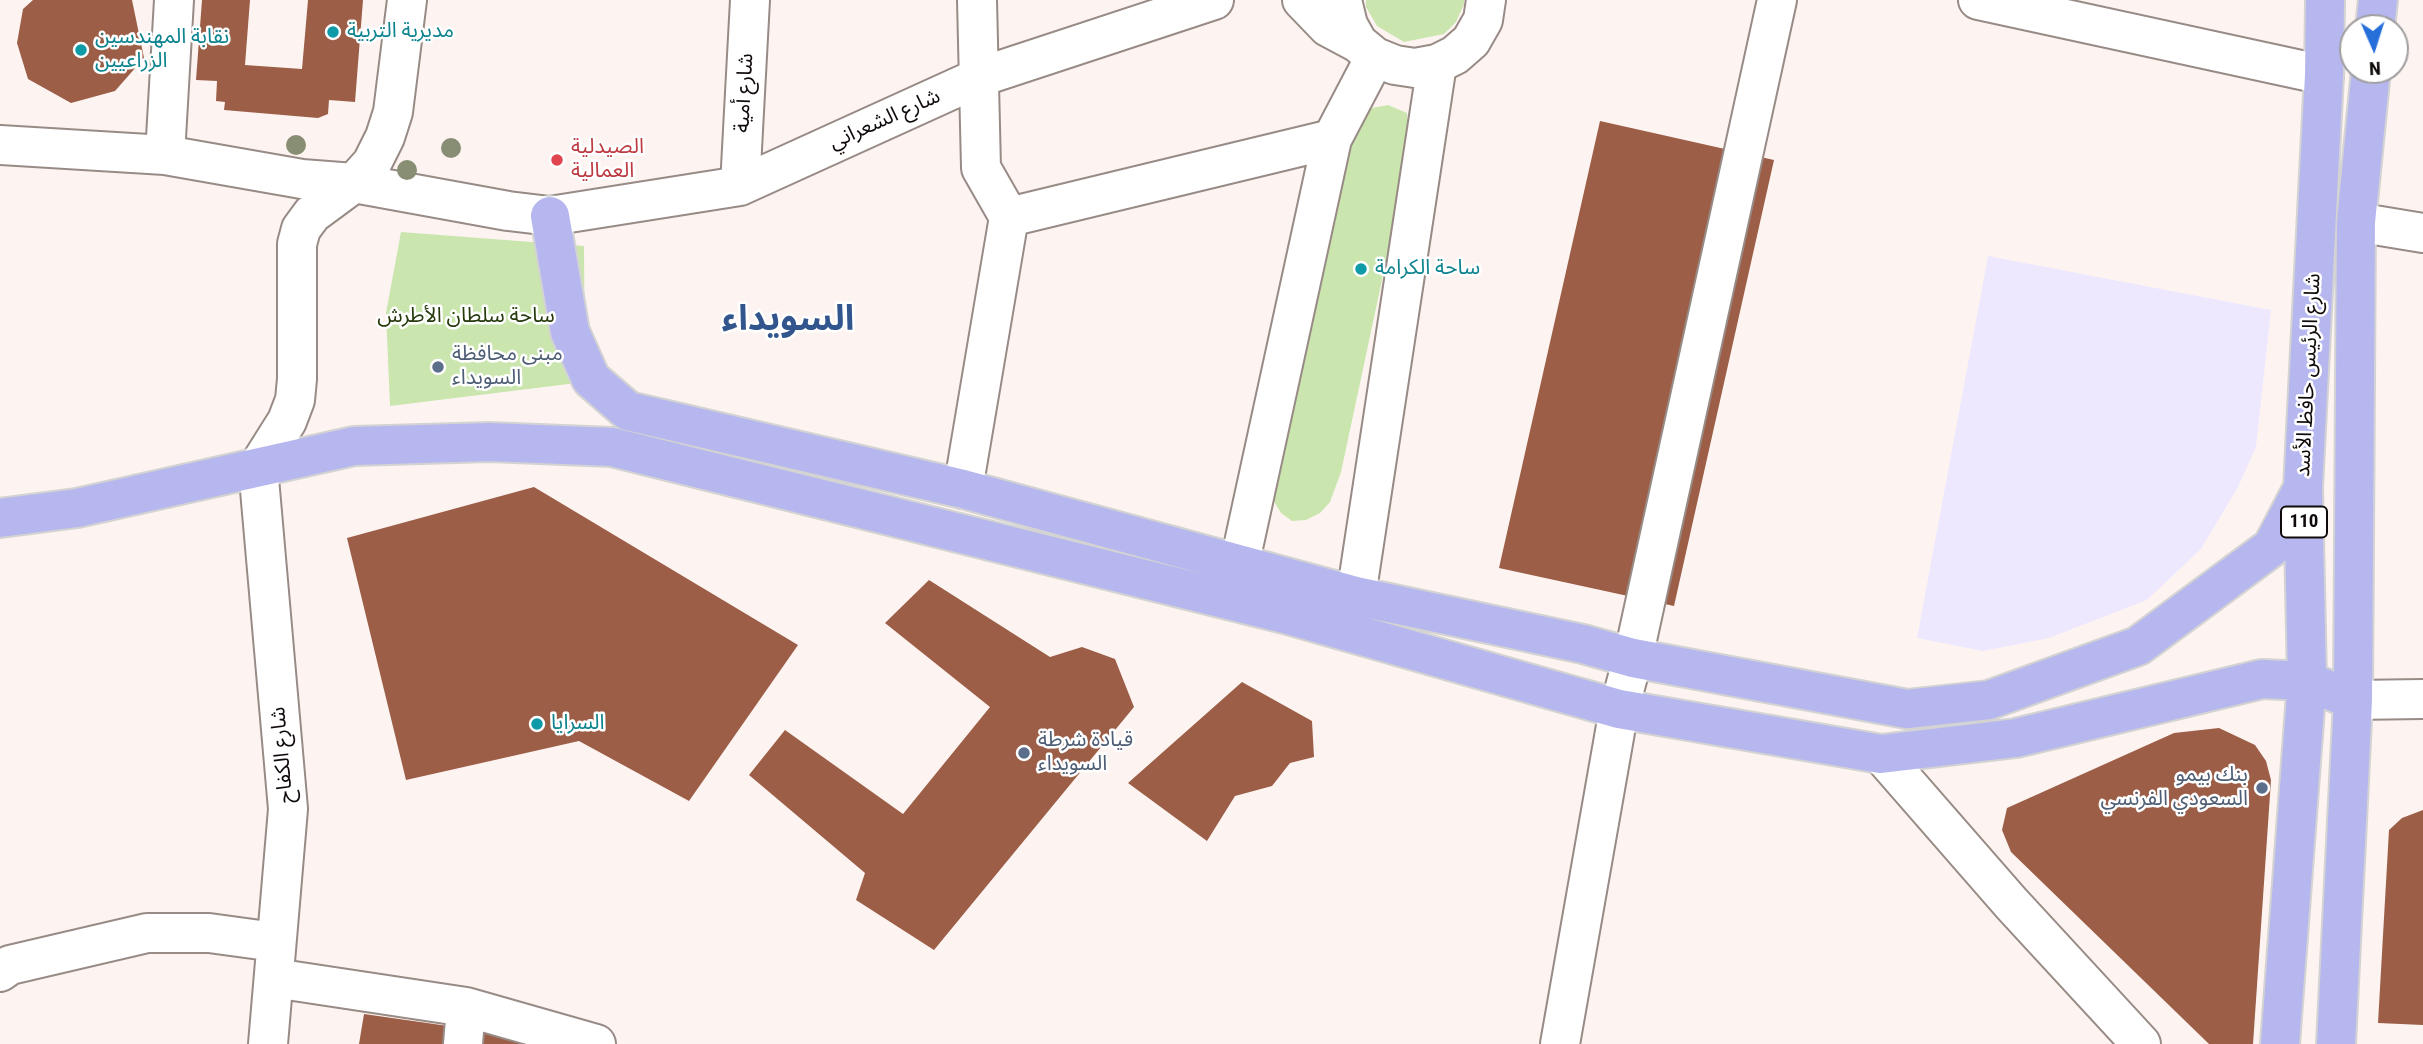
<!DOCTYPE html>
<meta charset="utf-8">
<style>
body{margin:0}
#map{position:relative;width:2423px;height:1044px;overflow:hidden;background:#fdf4f1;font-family:"Roboto Condensed",sans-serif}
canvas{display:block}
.north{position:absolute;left:2339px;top:14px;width:70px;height:70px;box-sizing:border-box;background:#fff;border:2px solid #9f9d9d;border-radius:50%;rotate:177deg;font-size:19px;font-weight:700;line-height:28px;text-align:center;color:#100b0a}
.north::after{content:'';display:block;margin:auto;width:24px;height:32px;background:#266eda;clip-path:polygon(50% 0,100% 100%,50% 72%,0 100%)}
</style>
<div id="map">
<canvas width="2423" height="1044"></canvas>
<div class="north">N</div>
</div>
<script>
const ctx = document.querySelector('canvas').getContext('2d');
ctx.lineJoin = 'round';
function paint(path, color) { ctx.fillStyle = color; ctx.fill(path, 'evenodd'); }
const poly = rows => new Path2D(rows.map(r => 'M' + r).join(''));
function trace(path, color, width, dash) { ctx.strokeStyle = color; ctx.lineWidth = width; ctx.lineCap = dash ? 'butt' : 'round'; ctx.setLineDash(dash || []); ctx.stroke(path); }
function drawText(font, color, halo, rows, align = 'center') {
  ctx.font = font + ' "Roboto Condensed","Noto Sans Arabic",sans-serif'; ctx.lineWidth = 5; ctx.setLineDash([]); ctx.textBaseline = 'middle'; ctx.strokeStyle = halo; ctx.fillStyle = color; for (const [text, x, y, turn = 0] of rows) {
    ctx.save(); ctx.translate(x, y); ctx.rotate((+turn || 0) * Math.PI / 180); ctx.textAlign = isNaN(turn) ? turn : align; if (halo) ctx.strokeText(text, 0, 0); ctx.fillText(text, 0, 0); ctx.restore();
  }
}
const commercial = poly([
 [1988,256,2271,310,2256,447,2238,487,2201,549,2147,600,2049,638,1983,651,1917,638]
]);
const green = poly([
 [1366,0,1464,0,1464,4,1456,22,1444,34,1404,42,1377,26,1366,7],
 [1388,105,1407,113,1410,149,1341,472,1330,502,1320,513,1306,520,1292,521,1281,513,1273,500,1350,136,1366,109],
 [401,232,584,246,585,382,390,406,386,313]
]);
const building = poly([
 [33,0,132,0,144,58,115,91,71,103,28,79,17,43,23,9],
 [202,0,250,0,245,65,302,69,308,0,363,0,355,102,329,100,328,114,318,118,224,110,225,102,216,101,217,81,196,80],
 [1600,121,1774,160,1674,606,1499,568],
 [534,487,798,645,689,801,579,741,406,780,347,538],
 [929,580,1050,657,1082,647,1115,659,1134,707,934,950,856,900,865,873,749,775,785,730,903,814,990,707,885,623],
 [1242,682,1312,721,1314,757,1290,763,1272,786,1235,796,1207,841,1128,783],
 [2219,728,2255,745,2266,761,2271,780,2253,1044,2209,1044,2011,852,2002,830,2007,808,2174,733],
 [2423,810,2423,1025,2378,1023,2389,830,2402,818],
 [364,1014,546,1040,545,1044,359,1044]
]);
const minor = poly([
 [977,0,981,168,1009,217],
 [1302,0,1328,27,1358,43],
 [1342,0,1348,25,1358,43,1375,57,1395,65,1415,68,1437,64,1455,55,1471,41,1483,20,1486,0],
 [1978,0,2324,75],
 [0,145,165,155,302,179,354,183,508,211,550,216,740,186,980,77,1214,0],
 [165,155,174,0],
 [740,186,750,0],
 [2356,222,2423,233],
 [963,489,1009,217,1332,139],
 [1239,566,1332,139,1375,57],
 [1356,596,1437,64],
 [2353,700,2423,699],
 [1881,754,2011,903,2141,1044],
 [0,972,10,965,147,933,209,933,275,942],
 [274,978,466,1007,596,1044],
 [268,1044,288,809,258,467,287,421,295,400,297,379,297,244,301,229,312,214,354,183,372,163,385,137,393,112,407,0],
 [463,1044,466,1007],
 [1560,1044,1619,709,1633,658,1777,0]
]);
const major = poly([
 [2375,28,2378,0],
 [550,216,570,332,591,379,628,411,963,489,1356,596,1583,644,1633,658,1907,709,1989,700,2138,646,2272,547,2303,488],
 [0,518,77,508,354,446,490,442,612,447,1285,614,1619,709,1881,754,2016,738,2262,679,2307,681,2353,700],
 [2280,1044,2307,681,2303,488,2324,75,2325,0],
 [2336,1044,2353,700,2356,222,2371,70]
]);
const trees = [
 [296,145],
 [451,148],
 [407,170]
];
const markers = [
 [333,32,7,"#0f9aa8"],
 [81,50,7,"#0f9aa8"],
 [557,160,7,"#e0444e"],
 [1361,269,7,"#0f9aa8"],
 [438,367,7,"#5c6f8a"],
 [537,724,7,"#0f9aa8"],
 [1024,753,7,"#5c6f8a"],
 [2262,788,7,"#5c6f8a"]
];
const shields = [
 [2304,522,46]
];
const shieldNames = [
 ["110",2304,522]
];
const cultureNames = [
 ["مديرية التربية",347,32],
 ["نقابة المهندسين",95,38],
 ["الزراعيين",95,62],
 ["ساحة الكرامة",1375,269],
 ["السرايا",551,724]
];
const streetNames = [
 ["شارع أمية",745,93,-87],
 ["شارع الشعراني",885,120,-24],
 ["شارع الرئيس حافظ الأسد",2309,375,-87],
 ["شارع الكفاح",283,755,-95]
];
const healthNames = [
 ["الصيدلية",571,148],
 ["العمالية",571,172]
];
const parkNames = [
 ["ساحة سلطان الأطرش",466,317]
];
const serviceNames = [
 ["مبنى محافظة",452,355],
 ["السويداء",452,379],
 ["قيادة شرطة",1038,741],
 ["السويداء",1038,765],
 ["بنك بيمو",2248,776,"right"],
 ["السعودي الفرنسي",2248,800,"right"]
];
const townNames = [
 ["السويداء",788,321]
];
paint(commercial, '#eee8fe');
paint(green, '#cae5ae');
paint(building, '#9c5e47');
trace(minor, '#988b86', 42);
trace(major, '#d4d3d3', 42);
trace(minor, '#fff', 38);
trace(major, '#b6b7ee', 38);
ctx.fillStyle = '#878e74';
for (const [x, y] of trees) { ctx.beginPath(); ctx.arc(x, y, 10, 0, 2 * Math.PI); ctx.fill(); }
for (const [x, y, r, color] of markers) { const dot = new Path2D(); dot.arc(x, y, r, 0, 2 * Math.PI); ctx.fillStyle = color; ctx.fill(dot); trace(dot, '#fff', 2.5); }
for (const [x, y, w] of shields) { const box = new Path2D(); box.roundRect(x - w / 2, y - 15.5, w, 31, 5); ctx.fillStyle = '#fff'; ctx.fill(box); trace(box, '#100b0a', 2); }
drawText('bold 19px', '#100b0a', null, shieldNames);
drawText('21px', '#0d838f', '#fff', cultureNames, 'left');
drawText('21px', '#100b0a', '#fff', streetNames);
drawText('21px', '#be3a42', '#fff', healthNames, 'left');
drawText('21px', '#273a0e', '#fff', parkNames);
drawText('21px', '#4e5e75', '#fff', serviceNames, 'left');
drawText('bold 35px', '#32558d', '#fff', townNames);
</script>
